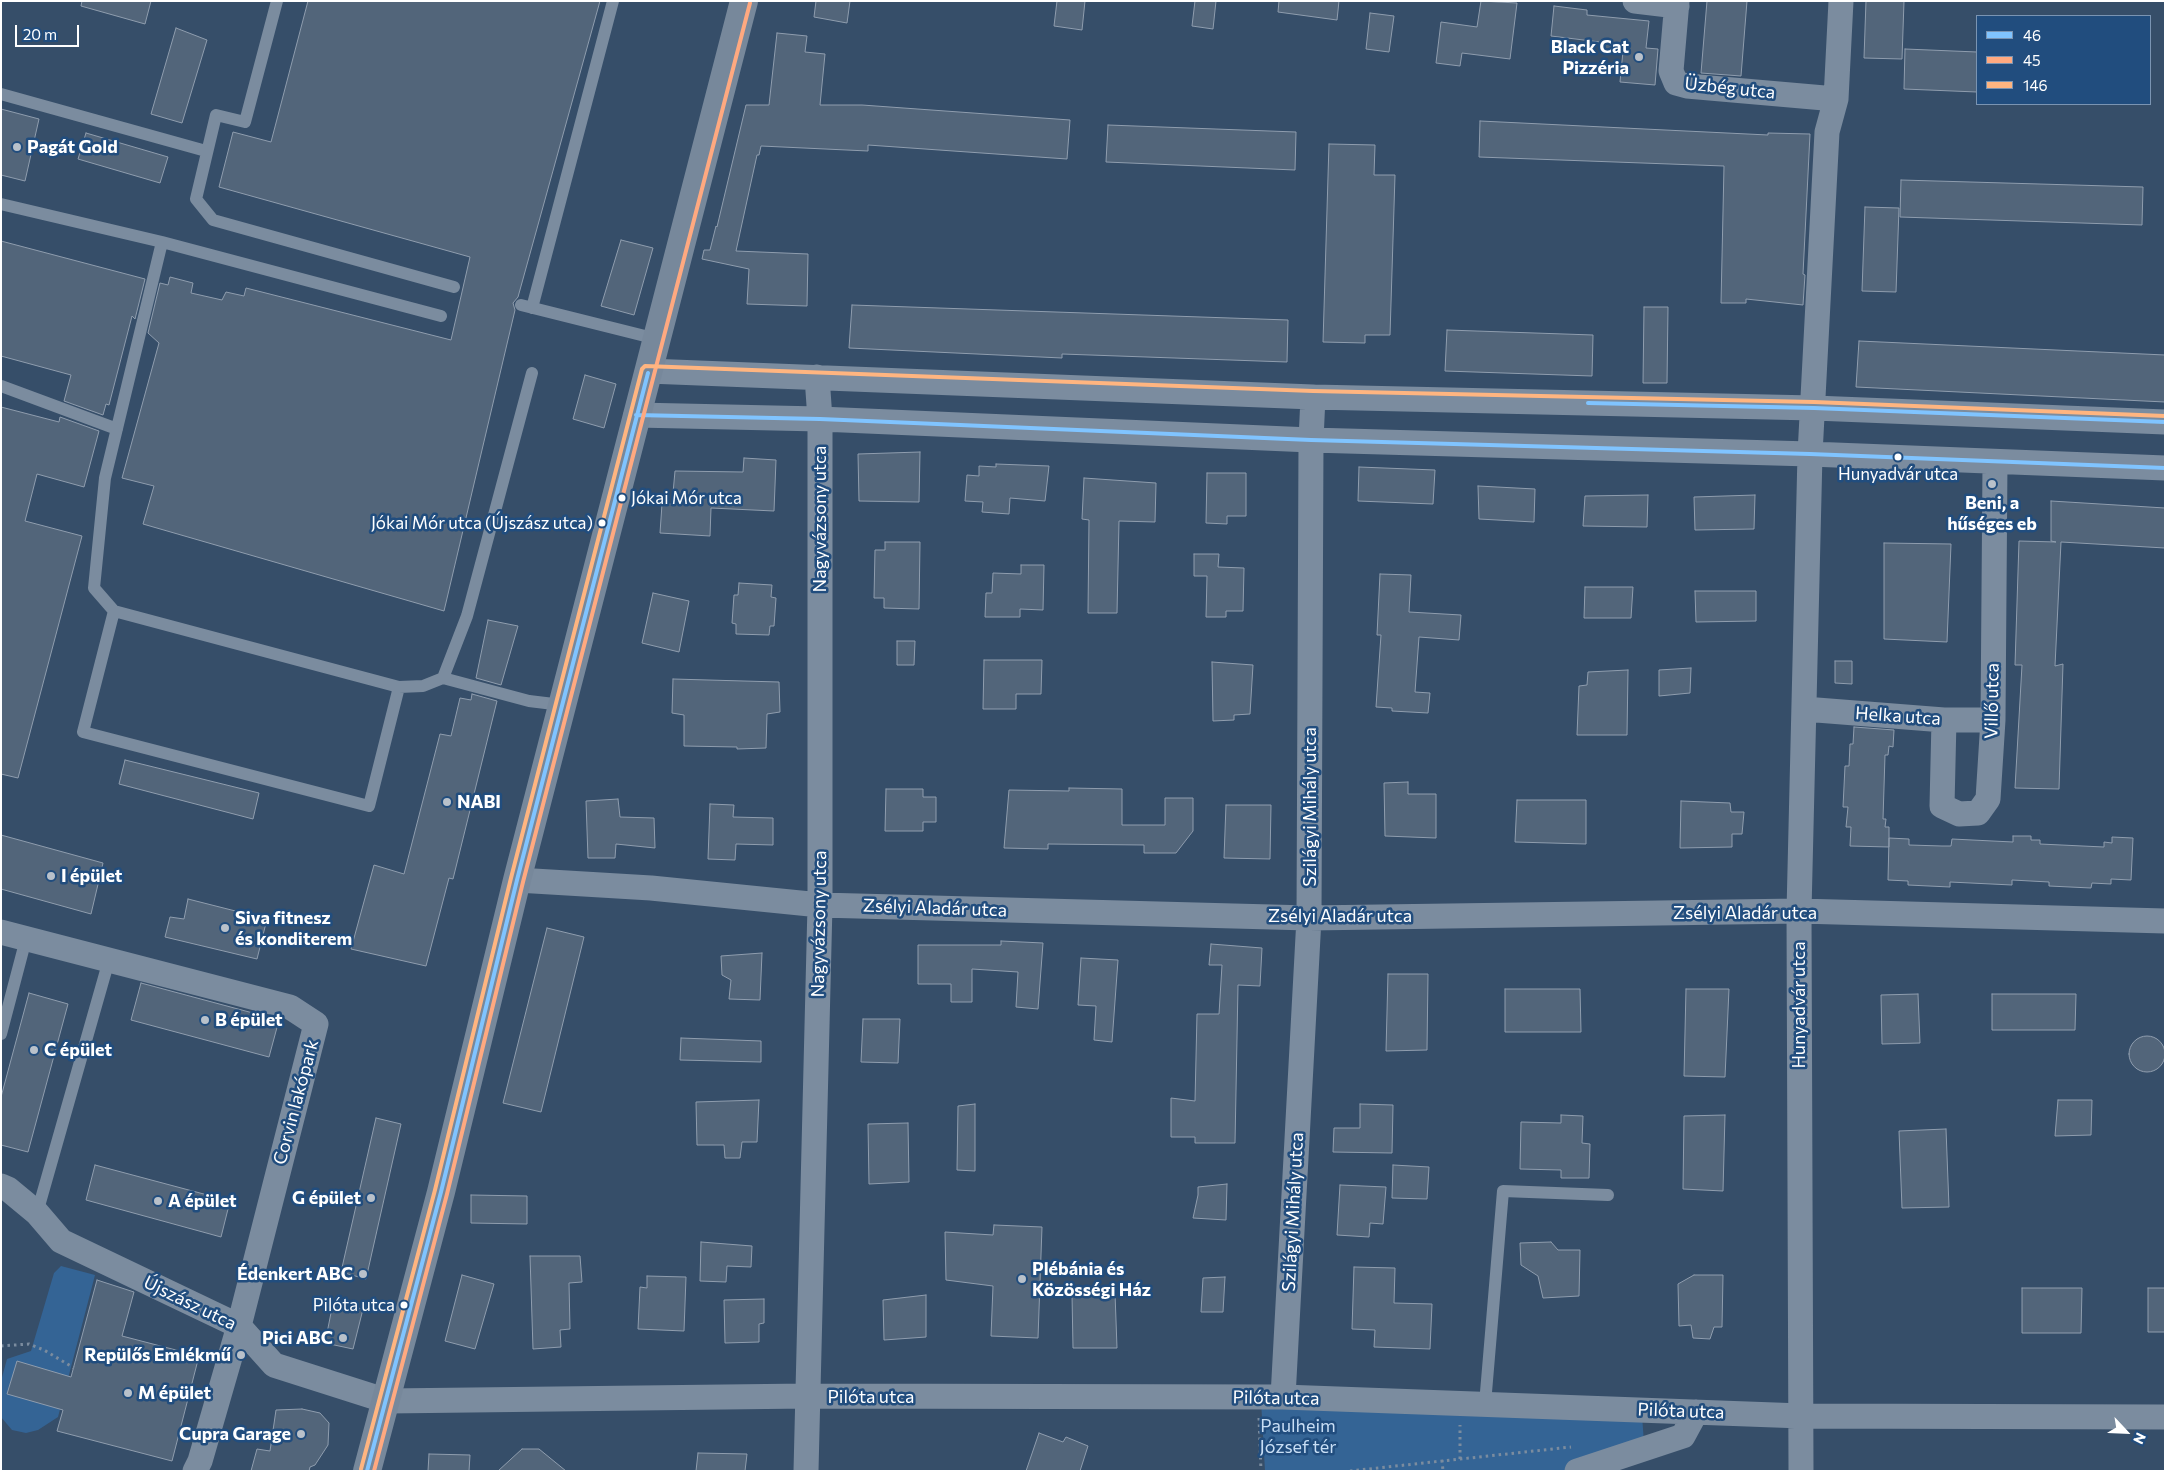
<!DOCTYPE html>
<meta charset="utf-8">
<style>
body{margin:0}
#map{position:relative;width:2166px;height:1472px;overflow:hidden;background:#364e69;font-family:Commissioner,sans-serif}
canvas{display:block}
.frame{position:absolute;inset:0;border:2px solid #fff;pointer-events:none}
.legend{position:absolute;left:1976px;top:15px;width:175px;height:90px;box-sizing:border-box;background:#214d7e;border:1px solid #7a94b2;margin:0;padding:6px 9px;list-style:none;font-size:15px;color:#fff}
.legend li{display:flex;align-items:center;gap:10px;height:25px}
.legend b{width:25px;border:1px solid #7a94b2}
.north{position:absolute;left:2101px;top:1407px;width:50px;height:50px;-webkit-text-stroke:4px #214d7e;paint-order:stroke;rotate:115deg;font-size:14px;font-weight:700;line-height:20px;text-align:center;color:#fff}
.north::after{content:'';display:block;margin:auto;width:18px;height:22px;background:#fff;clip-path:polygon(50% 0,100% 100%,50% 72%,0 100%)}
.scale{position:absolute;left:15px;top:25px;width:64px;height:22px;box-sizing:border-box;border:2px solid #fff;border-top:0;padding-left:6px;font-size:15px;line-height:18px;white-space:nowrap;color:#fff;-webkit-text-stroke:4px #214d7e;paint-order:stroke}
</style>
<div id="map">
<canvas width="2166" height="1472"></canvas>
<div class="frame"></div>
<ul class="legend">
<li><b style="height:6px;background:#80c4ff"></b>46</li>
<li><b style="height:6px;background:#ffa980"></b>45</li>
<li><b style="height:6px;background:#ffb580"></b>146</li>
</ul>
<div class="north">N</div>
<div class="scale">20 m</div>
</div>
<script>
const ctx = document.querySelector('canvas').getContext('2d');
ctx.lineJoin = 'round';
function paint(path, color) { ctx.fillStyle = color; ctx.fill(path, 'evenodd'); }
const poly = rows => new Path2D(rows.map(r => 'M' + r).join(''));
function trace(path, color, width, dash) { ctx.strokeStyle = color; ctx.lineWidth = width; ctx.lineCap = dash ? 'butt' : 'round'; ctx.setLineDash(dash || []); ctx.stroke(path); }
function drawText(font, color, halo, rows, align = 'center') {
  ctx.font = font + ' Commissioner,sans-serif'; ctx.lineWidth = 5; ctx.setLineDash([]); ctx.textBaseline = 'middle'; ctx.strokeStyle = halo; ctx.fillStyle = color; for (const [text, x, y, turn = 0] of rows) {
    ctx.save(); ctx.translate(x, y); ctx.rotate((+turn || 0) * Math.PI / 180); ctx.textAlign = isNaN(turn) ? turn : align; if (halo) ctx.strokeText(text, 0, 0); ctx.fillText(text, 0, 0); ctx.restore();
  }
}
const green = poly([
 [61,1266,95,1275,58,1417,38,1430,26,1433,12,1430,1,1417,1,1381,7,1359,31,1351,54,1273],
 [1261,1400,1642,1415,1644,1443,1566,1471,1265,1471]
]);
const building = poly([
 [82,1,151,1,145,24,81,6,82,1],
 [308,1,600,1,518,297,513,303,515,310,444,611,143,524,154,486,122,478,159,343,148,333,160,283,168,285,170,277,193,283,191,293,222,300,226,292,244,296,246,288,451,340,470,257,219,187,233,132,271,142,308,1],
 [816,1,850,1,847,23,814,17,816,1],
 [1057,1,1085,1,1082,30,1054,26,1057,1],
 [1195,1,1216,1,1213,29,1192,26,1195,1],
 [1279,1,1339,1,1337,20,1278,12,1279,1],
 [1481,1,1517,3,1510,59,1462,53,1460,66,1436,63,1441,22,1477,27,1481,1],
 [1707,1,1747,1,1741,76,1701,73,1707,1],
 [1866,1,1904,1,1902,59,1864,58,1866,1],
 [1554,6,1587,10,1587,15,1649,21,1646,48,1658,49,1655,85,1620,82,1623,51,1600,49,1600,42,1551,36,1554,6],
 [1370,13,1394,16,1389,52,1366,49,1370,13],
 [176,28,207,40,182,123,151,114,176,28],
 [777,33,807,36,805,52,825,54,820,105,862,105,1070,120,1067,159,868,145,868,151,761,146,759,155,757,155,736,251,808,254,807,306,747,304,749,269,702,259,704,250,710,250,716,226,717,227,746,105,769,105,777,33],
 [1905,49,1977,52,1977,92,1904,89,1905,49],
 [1,109,39,119,25,181,1,175,1,109],
 [1480,121,1768,135,1768,133,1810,134,1803,274,1805,275,1803,305,1746,299,1746,303,1721,303,1724,166,1479,157,1480,121],
 [1108,125,1296,132,1295,170,1106,162,1108,125],
 [86,133,168,157,160,183,78,159,86,133],
 [1329,144,1375,145,1374,175,1395,175,1390,335,1365,335,1365,343,1323,342,1329,144],
 [1901,180,2143,187,2142,225,1900,217,1901,180],
 [1865,207,1899,208,1896,292,1862,291,1865,207],
 [621,240,653,248,634,315,601,306,621,240],
 [1,241,145,279,135,319,132,316,109,405,106,404,103,415,64,401,71,375,1,356,1,241],
 [852,305,1288,320,1287,362,1062,354,1062,358,849,348,852,305],
 [1644,307,1668,307,1667,383,1643,383,1644,307],
 [1447,330,1593,335,1592,376,1445,371,1447,330],
 [1859,341,2165,355,2165,402,1856,387,1859,341],
 [585,375,616,384,604,428,573,419,585,375],
 [1,407,59,422,60,417,99,431,84,487,37,474,25,521,82,536,18,778,1,774,1,407],
 [920,452,919,502,859,501,858,454,920,452],
 [744,458,776,460,774,511,711,508,710,536,660,533,662,504,672,504,675,471,743,472,744,458],
 [996,464,1049,466,1045,501,1010,498,1009,514,982,512,983,502,965,501,967,475,979,476,979,466,996,467,996,464],
 [1359,467,1435,470,1433,504,1358,501,1359,467],
 [1207,473,1246,473,1246,516,1227,516,1227,524,1206,523,1207,473],
 [1084,478,1156,483,1155,522,1119,521,1117,613,1088,613,1089,520,1082,519,1084,478],
 [1478,486,1535,489,1534,522,1479,519,1478,486],
 [1648,495,1647,527,1583,526,1585,496,1648,495],
 [1755,495,1754,529,1695,530,1694,497,1755,495],
 [2051,501,2165,508,2165,548,2061,542,2055,666,2063,664,2059,789,2015,788,2022,665,2015,665,2019,541,2056,542,2051,541,2051,501],
 [885,542,920,542,919,609,884,608,884,598,874,598,875,550,885,550,885,542],
 [1884,543,1951,544,1947,642,1884,639,1884,543],
 [1194,554,1219,554,1218,567,1244,568,1243,611,1226,611,1226,617,1206,617,1207,576,1194,576,1194,554],
 [1021,565,1044,565,1043,610,1020,609,1020,617,985,617,986,593,992,593,993,573,1021,574,1021,565],
 [1380,574,1411,575,1409,612,1461,615,1459,640,1419,637,1415,692,1430,693,1428,713,1392,711,1392,708,1376,707,1381,635,1377,635,1380,574],
 [739,583,772,585,771,597,776,598,774,626,770,626,769,635,736,634,736,624,732,623,734,595,738,595,739,583],
 [1585,587,1633,587,1631,618,1584,618,1585,587],
 [1695,591,1756,591,1756,621,1696,622,1695,591],
 [653,593,689,601,679,652,642,643,653,593],
 [488,620,518,626,501,685,476,678,488,620],
 [897,641,915,641,914,665,897,665,897,641],
 [984,660,1042,660,1041,694,1016,694,1016,709,983,709,984,660],
 [1835,661,1852,661,1852,684,1835,683,1835,661],
 [1212,662,1253,665,1250,714,1234,715,1234,720,1213,721,1212,662],
 [1691,668,1690,693,1659,696,1659,670,1691,668],
 [1628,670,1627,735,1577,735,1579,686,1587,685,1588,672,1628,670],
 [673,679,779,682,780,712,767,714,766,748,737,749,737,747,684,746,684,715,672,713,673,679],
 [472,694,497,701,453,879,449,878,426,966,351,949,374,865,404,874,440,734,451,736,460,698,471,700,472,694],
 [1854,727,1894,730,1893,747,1889,746,1888,755,1885,755,1883,819,1886,819,1885,827,1889,827,1889,847,1850,846,1851,827,1846,827,1848,807,1843,807,1845,766,1849,766,1850,744,1853,744,1854,727],
 [125,760,259,793,253,819,119,784,125,760],
 [1408,782,1408,794,1436,794,1436,838,1385,836,1384,783,1408,782],
 [1069,788,1122,789,1122,825,1165,825,1165,798,1193,798,1193,831,1176,853,1144,853,1144,845,1048,844,1048,849,1004,848,1009,790,1069,791,1069,788],
 [886,789,923,789,923,797,936,797,936,822,923,822,923,831,885,831,886,789],
 [618,799,620,817,654,818,655,848,616,844,615,858,588,858,586,801,618,799],
 [1517,800,1586,800,1586,844,1515,842,1517,800],
 [1681,801,1730,803,1731,812,1744,812,1742,834,1732,834,1732,847,1680,848,1681,801],
 [710,804,734,805,733,817,773,818,773,845,736,844,735,860,708,859,710,804],
 [1226,805,1271,805,1270,859,1224,858,1226,805],
 [1,835,103,863,91,914,1,889,1,835],
 [2013,836,2031,836,2031,840,2040,840,2040,844,2104,847,2104,842,2112,843,2112,837,2133,838,2131,880,2111,879,2111,884,2092,883,2091,888,2049,886,2049,882,2012,880,2012,885,1950,882,1950,887,1908,885,1908,881,1888,880,1889,838,1909,839,1909,845,1942,846,1951,846,1952,839,2013,842,2013,836],
 [188,899,267,919,257,959,165,937,170,917,184,919,188,899],
 [547,928,584,937,541,1112,503,1103,547,928],
 [1001,941,1043,943,1038,1009,1016,1007,1018,972,972,969,972,1002,951,1002,951,984,918,984,918,945,1001,945,1001,941],
 [1211,944,1262,948,1260,986,1238,985,1235,1143,1195,1143,1195,1137,1171,1137,1171,1098,1195,1101,1197,1014,1219,1014,1222,965,1209,965,1211,944],
 [762,953,760,1000,729,999,731,980,722,975,721,956,762,953],
 [1081,958,1118,960,1112,1042,1094,1040,1096,1006,1078,1005,1081,958],
 [1388,974,1428,974,1427,1050,1386,1051,1388,974],
 [141,983,279,1020,269,1057,131,1020,141,983],
 [1505,989,1580,989,1581,1032,1505,1032,1505,989],
 [1686,989,1729,989,1725,1077,1684,1076,1686,989],
 [29,993,68,1004,28,1152,1,1145,1,1097,29,993],
 [1918,994,1920,1043,1882,1044,1881,995,1918,994],
 [1992,994,2076,994,2075,1030,1992,1030,1992,994],
 [863,1019,900,1019,898,1063,861,1062,863,1019],
 '2129 1054a18 18 0 1 1 36 0a18 18 0 1 1-36 0Z',
 [681,1038,761,1041,761,1062,680,1060,681,1038],
 [759,1100,757,1142,742,1142,740,1158,725,1158,724,1145,697,1145,696,1102,759,1100],
 [2058,1100,2092,1100,2091,1135,2055,1136,2058,1100],
 [975,1104,975,1171,957,1170,958,1106,975,1104],
 [1360,1104,1393,1105,1392,1153,1333,1152,1334,1128,1360,1128,1360,1104],
 [1561,1115,1583,1116,1582,1143,1590,1144,1589,1178,1561,1178,1561,1170,1520,1169,1521,1122,1561,1123,1561,1115],
 [1725,1115,1723,1191,1683,1189,1684,1116,1725,1115],
 [376,1118,401,1124,366,1279,341,1272,376,1118],
 [908,1123,909,1182,869,1184,868,1124,908,1123],
 [1946,1129,1949,1207,1902,1208,1899,1131,1946,1129],
 [95,1165,230,1201,221,1237,86,1200,95,1165],
 [1393,1165,1429,1167,1427,1199,1392,1198,1393,1165],
 [1227,1184,1226,1220,1193,1218,1198,1195,1198,1187,1227,1184],
 [1340,1185,1386,1187,1383,1224,1370,1223,1369,1237,1337,1235,1340,1185],
 [471,1195,527,1196,527,1224,471,1223,471,1195],
 [994,1225,1042,1227,1038,1338,991,1336,993,1286,946,1280,945,1232,993,1235,994,1225],
 [701,1242,752,1246,751,1267,727,1266,726,1282,700,1281,701,1242],
 [1551,1242,1558,1250,1580,1250,1579,1296,1543,1298,1538,1276,1521,1265,1520,1243,1551,1242],
 [530,1256,580,1256,582,1282,569,1283,570,1329,560,1330,561,1347,533,1349,530,1256],
 [1354,1267,1395,1268,1394,1303,1432,1304,1430,1349,1374,1347,1375,1330,1352,1329,1354,1267],
 [462,1275,494,1284,475,1349,445,1341,462,1275],
 [1694,1275,1723,1275,1722,1327,1714,1327,1710,1339,1693,1338,1691,1325,1679,1326,1678,1284,1694,1275],
 [647,1276,686,1277,684,1331,638,1329,640,1287,647,1288,647,1276],
 [1225,1277,1223,1312,1201,1312,1203,1278,1225,1277],
 [97,1280,134,1292,122,1336,199,1356,172,1461,57,1431,63,1410,7,1394,17,1361,71,1377,97,1280],
 [2022,1288,2082,1288,2081,1333,2022,1333,2022,1288],
 [2148,1288,2165,1288,2165,1332,2148,1332,2148,1288],
 [1115,1293,1117,1348,1073,1348,1072,1295,1115,1293],
 [926,1295,926,1337,884,1340,883,1300,926,1295],
 [764,1299,764,1323,759,1324,759,1342,725,1343,724,1300,764,1299],
 [333,1303,363,1309,353,1349,325,1343,333,1303],
 [302,1409,320,1413,329,1423,328,1445,315,1465,310,1467,309,1471,251,1471,257,1449,270,1451,276,1410,302,1409],
 [1039,1433,1063,1442,1066,1437,1088,1446,1080,1471,1026,1471,1039,1433],
 [522,1449,539,1449,566,1471,498,1471,522,1449],
 [698,1453,747,1454,745,1471,696,1471,698,1453],
 [429,1454,470,1455,469,1471,428,1471,429,1454]
]);
const path = poly([
 [1,1346,29,1344,44,1350,74,1368],
 [1259,1418,1261,1471],
 [1460,1459,1460,1425],
 [1442,1460,1443,1471],
 [1350,1471,1571,1447]
]);
const lane = poly([
 [277,1,245,122,216,115,196,199,213,220,454,287],
 [1,94,206,151],
 [1,204,162,242,441,316],
 [162,242,105,478,94,588,114,611,399,687,423,686,443,678,529,701,562,705],
 [521,305,657,339],
 [532,308,613,1],
 [1,386,117,429],
 [114,611,83,732,369,806,399,687],
 [443,678,467,616,532,373],
 [1,1034,26,939],
 [37,1213,109,960],
 [1485,1404,1503,1191,1608,1195]
]);
const street = poly([
 [1635,1,1677,6],
 [1677,1,1671,71,1676,83,1687,86,1836,99],
 [648,371,1313,397,1814,408,2165,422],
 [636,415,820,419,1311,440,1810,454,2165,468],
 [1804,709,1944,720,1993,720],
 [1944,720,1942,806,1959,814,1978,813,1988,799,1993,720,1995,462],
 [517,880,651,888,820,905,1309,918,1799,911,2165,921],
 [1,932,290,1007,316,1024,239,1326,200,1461,195,1471],
 [1,1186,8,1189,37,1213,61,1241,239,1326,274,1365,387,1401,808,1396,1283,1397,1802,1416,2165,1417],
 [1283,1397,1309,918,1311,440,1313,397],
 [806,1471,820,905,820,419,817,377],
 [1577,1471,1683,1436,1696,1412],
 [1801,1471,1799,911,1810,454,1827,132,1836,99,1841,1]
]);
const secondary = poly([
 [367,1471,441,1192,517,880,744,1]
]);
const bus1 = poly([
 [1588,403,1814,408,2165,422],
 [636,415,820,419,1311,440,1810,454,2165,468],
 [367,1471,441,1192,517,880,648,373]
]);
const bus2 = poly([
 [374,1471,447,1194,523,882,750,3]
]);
const bus3 = poly([
 [361,1469,435,1190,511,878,642,369,645,366,1313,391,1814,402,2165,416]
]);
const markers = [
 [1639,57,5,"#b9c1ca"],
 [17,147,5,"#b9c1ca"],
 [1898,457,4.5,"#fff"],
 [1992,484,5,"#b9c1ca"],
 [622,498,4.5,"#fff"],
 [602,523,4.5,"#fff"],
 [447,802,5,"#b9c1ca"],
 [51,876,5,"#b9c1ca"],
 [225,928,5,"#b9c1ca"],
 [205,1020,5,"#b9c1ca"],
 [34,1050,5,"#b9c1ca"],
 [371,1198,5,"#b9c1ca"],
 [158,1201,5,"#b9c1ca"],
 [363,1274,5,"#b9c1ca"],
 [1022,1279,5,"#b9c1ca"],
 [404,1305,4.5,"#fff"],
 [343,1338,5,"#b9c1ca"],
 [241,1355,5,"#b9c1ca"],
 [128,1393,5,"#b9c1ca"],
 [301,1434,5,"#b9c1ca"]
];
const busNames = [
 ["Hunyadvár utca",1898,474,"center"],
 ["Jókai Mór utca",631,498,"left"],
 ["Jókai Mór utca (Újszász utca)",593,523],
 ["Pilóta utca",395,1305]
];
const poiNames = [
 ["Black Cat",1629,47,"right"],
 ["Pizzéria",1629,68,"right"],
 ["Pagát Gold",27,147],
 ["Beni, a",1992,503,"center"],
 ["hűséges eb",1992,524,"center"],
 ["NABI",457,802],
 ["I épület",61,876],
 ["Siva fitnesz",235,918],
 ["és konditerem",235,939],
 ["B épület",215,1020],
 ["C épület",44,1050],
 ["G épület",361,1198,"right"],
 ["A épület",168,1201],
 ["Plébánia és",1032,1269],
 ["Közösségi Ház",1032,1290],
 ["Édenkert ABC",353,1274,"right"],
 ["Pici ABC",333,1338,"right"],
 ["Repülős Emlékmű",231,1355,"right"],
 ["M épület",138,1393],
 ["Cupra Garage",291,1434,"right"]
];
const streetNames = [
 ["Üzbég utca",1730,88,6],
 ["Nagyvázsony utca",820,519,-90],
 ["Villő utca",1992,701,-89],
 ["Helka utca",1898,716,4],
 ["Szilágyi Mihály utca",1310,807,-90],
 ["Zsélyi Aladár utca",935,908,2],
 ["Zsélyi Aladár utca",1745,913],
 ["Zsélyi Aladár utca",1340,916],
 ["Nagyvázsony utca",819,924,-89],
 ["Hunyadvár utca",1799,1005,-90],
 ["Corvin lakópark",296,1102,-75],
 ["Szilágyi Mihály utca",1293,1212,-87],
 ["Újszász utca",190,1303,26],
 ["Pilóta utca",871,1397],
 ["Pilóta utca",1276,1398,1],
 ["Pilóta utca",1681,1411,2]
];
const parkNames = [
 ["Paulheim",1298,1426],
 ["József tér",1298,1447]
];
paint(green, '#346495');
paint(building, '#52657a');
trace(building, '#8f9dae', 1);
trace(path, '#7b8c9f', 3, [2.5, 4]);
trace(lane, '#7b8c9f', 12);
trace(street, '#7b8c9f', 25);
trace(secondary, '#77889b', 28);
trace(bus1, '#80c4ff', 4);
trace(bus2, '#ffa980', 4);
trace(bus3, '#ffb580', 4);
for (const [x, y, r, color] of markers) { const dot = new Path2D(); dot.arc(x, y, r, 0, 2 * Math.PI); ctx.fillStyle = color; ctx.fill(dot); trace(dot, '#214d7e', 2); }
drawText('17px', '#fff', '#214d7e', busNames, 'right');
drawText('bold 18px', '#fff', '#214d7e', poiNames, 'left');
drawText('18px', '#fff', '#214d7e', streetNames);
drawText('18px', '#c8def5', '#214d7e', parkNames);
</script>
